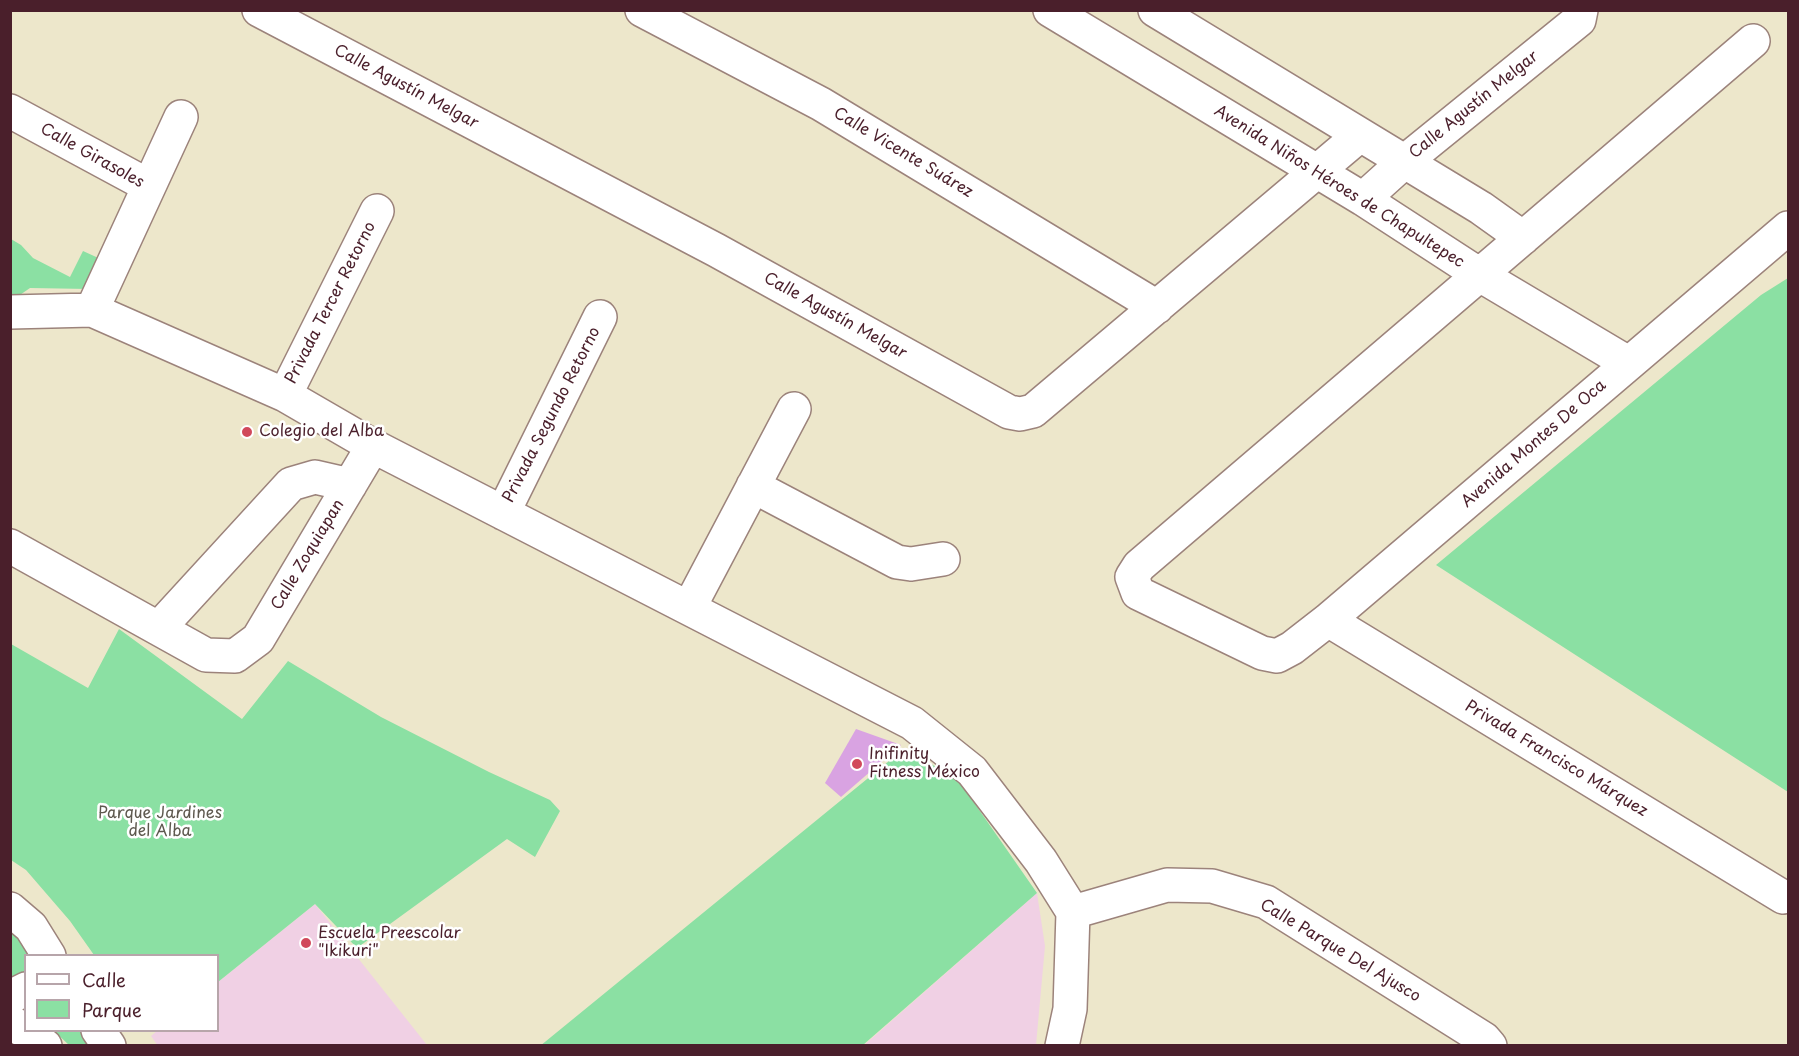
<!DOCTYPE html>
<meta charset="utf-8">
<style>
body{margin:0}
#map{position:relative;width:1799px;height:1056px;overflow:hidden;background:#ede7cb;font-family:"Playpen Sans",sans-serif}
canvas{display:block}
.frame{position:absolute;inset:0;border:12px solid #4a1f2b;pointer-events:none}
.legend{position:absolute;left:24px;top:954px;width:195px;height:78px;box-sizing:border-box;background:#fff;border:2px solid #b7a5aa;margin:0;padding:8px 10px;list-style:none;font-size:18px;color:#4a1f2b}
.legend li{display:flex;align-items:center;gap:12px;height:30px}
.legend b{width:30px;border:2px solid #b7a5aa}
</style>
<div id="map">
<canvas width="1799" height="1056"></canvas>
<div class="frame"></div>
<ul class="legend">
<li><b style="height:8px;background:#fff"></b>Calle</li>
<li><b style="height:16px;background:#8be0a3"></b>Parque</li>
</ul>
</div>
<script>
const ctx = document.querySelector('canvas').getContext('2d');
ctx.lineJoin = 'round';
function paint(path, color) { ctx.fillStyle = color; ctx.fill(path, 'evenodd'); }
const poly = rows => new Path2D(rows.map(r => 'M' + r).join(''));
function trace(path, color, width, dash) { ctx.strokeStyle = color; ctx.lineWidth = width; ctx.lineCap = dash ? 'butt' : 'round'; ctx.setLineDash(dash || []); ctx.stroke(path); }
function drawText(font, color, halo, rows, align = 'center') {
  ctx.font = font + ' "Playpen Sans",sans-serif'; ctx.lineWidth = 5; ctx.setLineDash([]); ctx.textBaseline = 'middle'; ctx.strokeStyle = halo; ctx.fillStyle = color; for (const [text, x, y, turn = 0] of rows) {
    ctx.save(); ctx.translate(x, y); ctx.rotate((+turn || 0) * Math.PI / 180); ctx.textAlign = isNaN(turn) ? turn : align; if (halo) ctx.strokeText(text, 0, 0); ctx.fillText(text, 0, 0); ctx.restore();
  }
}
const built = poly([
 [1037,893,1045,946,1036,1045,863,1046],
 [315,904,427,1045,158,1046,151,1036,157,1031,218,1030,218,982]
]);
const green = poly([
 [11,239,21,245,33,258,70,277,83,251,105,261,89,289,30,288,14,299,11,299],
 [1788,278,1788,792,1436,565,1761,295],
 [119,629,242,719,288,661,381,717,489,772,550,800,560,811,535,857,507,839,357,948,315,904,218,982,218,956,94,955,70,921,26,870,11,860,11,644,88,688],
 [905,748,959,781,1037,893,863,1045,540,1046],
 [10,922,32,955,26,956,25,978,10,987],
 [54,1031,91,1031,102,1045,69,1045]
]);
const building = poly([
 [856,729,901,745,841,797,825,783]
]);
const minor = poly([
 [259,10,716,250,1009,412,1020,414,1033,411,1360,135],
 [642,10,821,104,1157,307],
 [1050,10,1363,199,1480,275,1628,363],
 [1155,10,1481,208,1523,238],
 [1753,41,1139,566,1132,577,1138,593,1262,653,1277,656,1292,648,1328,620,1788,228],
 [10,111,149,186],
 [1363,199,1404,162,1579,20,1581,10],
 [92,310,181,117],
 [10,312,92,310,285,395,373,446,912,723,972,771,1041,861,1073,912,1070,1009,1062,1046],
 [285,395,377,211],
 [753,486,897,562,911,564,943,559],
 [503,513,600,317],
 [10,546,206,655,235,656,258,639,373,446],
 [689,608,794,409],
 [1328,620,1783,897],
 [159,628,291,484,315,477,350,485],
 [10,909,31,927,49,956],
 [1073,912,1167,885,1212,886,1266,902,1484,1039,1490,1046],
 [10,997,26,989],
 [10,1021,45,1046],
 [98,1030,109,1046]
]);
const markers = [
 [247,432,6,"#d1495b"],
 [857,764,6,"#d1495b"],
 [306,943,6,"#d1495b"]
];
const streetNames = [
 ["Calle Agustín Melgar",406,87,28],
 ["Calle Agustín Melgar",1474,105,-39],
 ["Calle Vicente Suárez",903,153,31],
 ["Calle Girasoles",92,156,29],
 ["Avenida Niños Héroes de Chapultepec",1339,187,32],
 ["Privada Tercer Retorno",331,303,-63],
 ["Calle Agustín Melgar",835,316,29],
 ["Privada Segundo Retorno",552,415,-63],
 ["Avenida Montes De Oca",1534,444,-41],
 ["Calle Zoquiapan",308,555,-59],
 ["Privada Francisco Márquez",1556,759,31],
 ["Calle Parque Del Ajusco",1340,951,31]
];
const poiNames = [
 ["Colegio del Alba",259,432],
 ["Inifinity",869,755],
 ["Fitness México",869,773],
 ["Escuela Preescolar",318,934],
 ["\"Ikikuri\"",318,952]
];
const parkNames = [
 ["Parque Jardines",160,814],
 ["del Alba",160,832]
];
paint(built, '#f0d0e4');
paint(green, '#8be0a3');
paint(building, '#d9a3e2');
trace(minor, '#9c837b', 36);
trace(minor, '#fff', 33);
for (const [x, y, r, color] of markers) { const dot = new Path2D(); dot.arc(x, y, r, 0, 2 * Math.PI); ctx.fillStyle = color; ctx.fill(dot); trace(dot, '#fff', 2); }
drawText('16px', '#4a1f2b', '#fff', streetNames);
drawText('16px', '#4a1f2b', '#fff', poiNames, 'left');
drawText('16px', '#5e594f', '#fff', parkNames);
</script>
